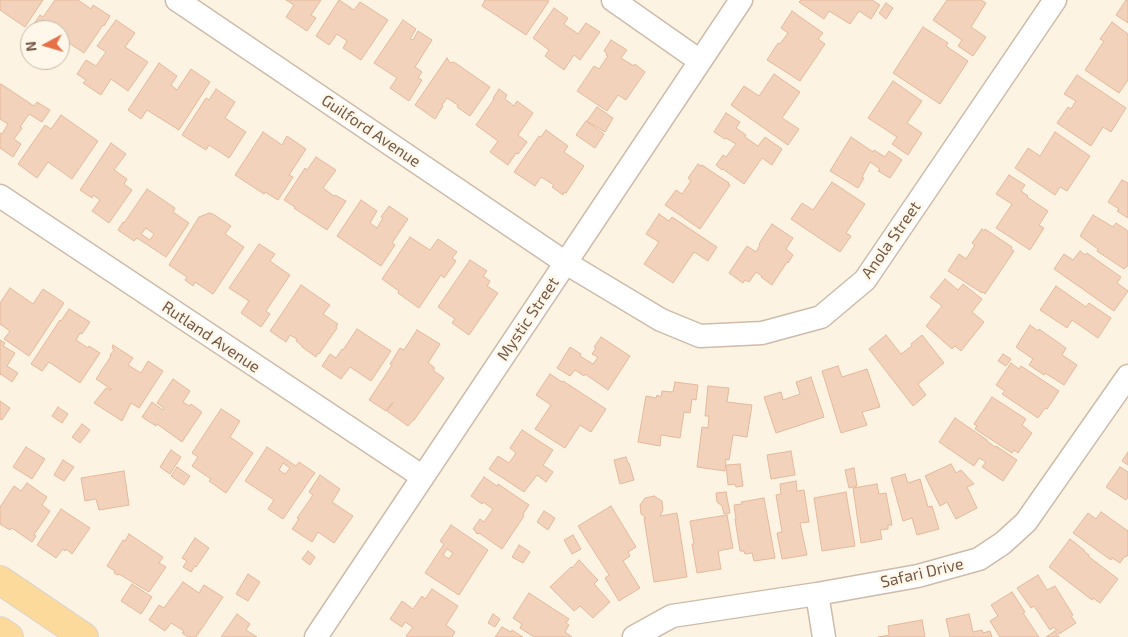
<!DOCTYPE html>
<style>
body{margin:0}
#map{position:relative;width:1128px;height:637px;overflow:hidden;background:#fcf3e3;font-family:"Exo 2",sans-serif}
canvas{display:block}
.north{position:absolute;left:20px;top:20px;width:50px;height:50px;box-sizing:border-box;background:#fff7e9;border:1px solid #c7b8a9;border-radius:50%;rotate:264deg;font-size:14px;font-weight:700;line-height:20px;text-align:center;color:#745a49}
.north::after{content:'';display:block;margin:auto;width:18px;height:22px;background:#e67048;clip-path:polygon(50% 0,100% 100%,50% 72%,0 100%)}
</style>
<div id="map">
<canvas width="1128" height="637"></canvas>
<div class="north">N</div>
</div>
<script>
const ctx = document.querySelector('canvas').getContext('2d');
ctx.lineJoin = 'round';
function paint(path, color) { ctx.fillStyle = color; ctx.fill(path, 'evenodd'); }
const poly = rows => new Path2D(rows.map(r => 'M' + r).join(''));
function trace(path, color, width, dash) { ctx.strokeStyle = color; ctx.lineWidth = width; ctx.lineCap = dash ? 'butt' : 'round'; ctx.setLineDash(dash || []); ctx.stroke(path); }
function drawText(font, color, halo, rows, align = 'center') {
  ctx.font = font + ' "Exo 2",sans-serif'; ctx.lineWidth = 5; ctx.setLineDash([]); ctx.textBaseline = 'middle'; ctx.strokeStyle = halo; ctx.fillStyle = color; for (const [text, x, y, turn = 0] of rows) {
    ctx.save(); ctx.translate(x, y); ctx.rotate((+turn || 0) * Math.PI / 180); ctx.textAlign = isNaN(turn) ? turn : align; if (halo) ctx.strokeText(text, 0, 0); ctx.fillText(text, 0, 0); ctx.restore();
  }
}
const building = poly([
 [0,0,43,0,25,27,0,10,0,0],
 [55,0,78,0,91,9,93,5,110,16,104,26,103,25,84,53,60,37,60,30,49,30,45,27,42,30,36,30,32,27,40,15,43,17,55,0],
 [286,0,321,0,311,15,316,18,307,31,286,17,294,5,286,0],
 [339,0,354,10,360,2,388,20,361,60,343,48,347,41,337,34,329,45,316,36,339,0],
 [485,0,547,0,549,1,526,35,482,6,485,0],
 [801,0,872,0,880,5,871,19,859,11,850,24,829,11,824,19,799,2,801,0],
 [947,0,981,0,986,3,971,27,986,37,973,56,958,46,962,40,933,20,947,0],
 [1126,0,1128,0,1128,23,1116,15,1126,0],
 [886,3,893,8,886,19,879,13,886,3],
 [554,8,568,18,564,24,578,34,586,23,600,32,580,60,574,55,564,70,545,56,549,50,533,38,554,8],
 [792,11,823,33,818,39,825,44,800,81,767,60,778,43,780,44,788,33,781,28,792,11],
 [116,20,135,33,125,47,148,62,128,91,111,79,101,95,83,83,86,80,77,74,86,60,96,66,106,52,97,46,116,20],
 [403,20,416,29,410,39,413,40,418,31,432,40,415,67,422,72,418,78,422,80,409,101,390,88,397,78,374,63,403,20],
 [1112,22,1128,34,1128,80,1119,93,1085,70,1104,41,1100,39,1112,22],
 [923,27,948,43,946,46,968,61,940,104,893,73,923,27],
 [611,40,627,50,621,58,634,66,635,64,645,72,626,100,618,95,607,111,577,91,594,66,599,69,608,56,606,55,607,53,604,51,611,40],
 [447,58,450,63,454,62,490,87,470,116,457,107,458,105,447,98,442,105,443,106,435,119,415,105,447,58],
 [159,63,177,76,171,85,177,90,191,69,210,82,179,130,147,110,141,119,128,110,159,63],
 [774,74,800,92,782,118,799,129,788,145,731,105,744,86,759,96,774,74],
 [1077,75,1126,108,1111,132,1103,127,1091,146,1057,123,1068,107,1071,109,1076,101,1064,94,1077,75],
 [893,81,922,101,907,123,922,133,908,155,892,144,897,137,868,118,893,81],
 [1,84,34,106,37,102,50,110,42,122,29,114,20,127,22,128,14,139,21,144,13,157,0,148,0,133,2,134,8,124,0,119,0,86,1,84],
 [216,89,235,102,225,118,246,132,229,158,209,145,206,150,182,135,206,98,209,100,216,89],
 [499,89,507,95,505,99,514,106,517,101,533,113,518,135,527,142,518,154,516,153,508,165,490,152,498,141,476,125,494,99,493,98,499,89],
 [597,107,613,118,605,132,587,121,597,107],
 [726,113,740,122,736,128,746,135,745,137,758,146,765,137,782,149,772,165,762,158,744,184,723,169,722,170,716,165,723,155,726,157,736,144,726,138,725,139,714,132,726,113],
 [61,115,98,141,72,179,48,162,37,178,18,164,45,125,51,129,61,115],
 [586,121,604,134,595,148,576,135,586,121],
 [546,130,568,146,564,152,584,166,566,193,564,192,563,195,552,187,554,185,541,177,535,186,514,172,539,136,541,137,546,130],
 [263,132,282,145,287,136,306,149,289,175,293,177,278,200,265,192,264,194,235,175,263,132],
 [1055,132,1090,156,1067,191,1060,187,1055,195,1015,168,1028,148,1040,156,1055,132],
 [851,137,873,152,874,150,885,157,889,151,902,160,890,178,878,171,880,169,870,162,862,177,864,178,858,188,830,171,851,137],
 [111,143,126,154,114,170,127,179,124,184,132,190,109,223,92,211,100,200,93,195,92,198,80,190,111,143],
 [316,157,336,170,323,188,334,196,335,195,346,201,327,230,294,208,295,207,284,200,305,168,307,170,316,157],
 [698,164,701,166,702,165,729,183,728,184,730,185,700,229,665,205,676,190,682,194,691,181,688,178,698,164],
 [1009,175,1025,185,1021,191,1028,196,1027,197,1048,211,1039,225,1044,228,1030,250,996,228,1012,204,996,194,1009,175],
 [1122,180,1128,183,1128,218,1117,211,1119,209,1108,202,1122,180],
 [832,182,865,204,846,233,851,236,840,252,791,219,802,203,813,210,832,182],
 [147,189,175,208,173,212,189,223,166,257,137,238,134,241,118,230,123,222,124,223,147,189],
 [146,228,154,234,150,240,141,234,146,228],
 [361,200,377,211,370,223,377,228,383,218,381,217,389,206,408,219,392,243,395,245,381,266,337,236,361,200],
 [209,213,213,214,231,226,225,234,244,247,213,294,195,282,193,286,185,280,187,277,169,265,199,217,209,213],
 [659,214,669,221,672,217,717,247,708,261,694,252,673,283,644,264,659,242,646,234,659,214],
 [1093,215,1113,227,1116,223,1128,231,1128,266,1127,266,1124,269,1097,251,1098,249,1080,236,1093,215],
 [772,224,793,238,786,249,793,255,788,263,787,262,772,285,761,277,762,276,756,272,749,282,745,280,743,283,729,273,747,246,756,252,760,245,759,244,772,224],
 [982,229,984,231,985,229,1012,247,1011,249,1014,251,985,294,983,292,982,293,948,271,959,254,966,259,975,245,972,243,982,229],
 [410,237,430,250,438,239,457,252,452,258,456,261,444,278,441,275,419,308,398,293,399,291,382,279,410,237],
 [259,244,275,254,270,261,290,275,266,311,270,314,261,327,241,313,249,301,229,288,259,244],
 [1080,251,1085,255,1087,253,1121,277,1117,283,1128,291,1114,311,1054,269,1064,254,1073,260,1080,251],
 [470,260,487,271,483,276,490,281,487,286,498,293,469,335,452,323,455,319,438,307,470,260],
 [945,279,958,290,963,284,982,299,972,312,984,322,961,351,955,346,952,349,926,326,942,306,930,297,945,279],
 [301,285,330,305,323,314,338,324,336,326,337,328,319,354,318,353,316,357,302,347,302,346,296,341,297,339,290,335,286,342,270,331,301,285],
 [1056,286,1086,307,1089,303,1111,318,1098,338,1072,320,1067,328,1040,310,1056,286],
 [10,288,33,304,43,289,64,303,29,356,4,339,10,331,0,324,0,303,10,288],
 [69,309,90,322,82,334,80,333,76,340,88,348,89,346,100,353,80,383,49,362,42,371,31,364,60,320,61,321,69,309],
 [1030,325,1038,331,1039,329,1066,348,1062,355,1077,365,1064,385,1045,373,1044,375,1029,365,1033,359,1016,347,1030,325],
 [357,329,391,351,371,381,350,367,341,379,322,366,330,354,336,358,342,349,343,350,357,329],
 [417,330,440,344,428,363,434,367,434,371,444,378,414,420,413,420,408,426,387,411,393,403,392,403,386,411,369,400,392,365,390,364,400,348,404,350,417,330],
 [886,335,901,354,912,346,911,344,922,335,944,363,918,384,926,395,913,406,869,349,886,335],
 [601,337,630,356,608,390,585,374,584,376,575,370,570,376,557,368,570,347,581,354,580,356,593,364,598,357,592,354,596,348,594,347,601,337],
 [0,340,5,343,3,346,15,353,7,366,18,373,12,382,1,374,0,375,0,340],
 [113,345,133,358,128,365,141,373,148,361,163,371,139,408,131,403,122,421,94,403,106,388,111,390,111,389,96,379,111,356,110,355,114,350,112,348,113,345],
 [1003,354,1011,359,1006,366,998,361,1003,354],
 [1011,363,1019,369,1021,366,1059,391,1047,409,1045,408,1038,418,1002,394,1005,391,996,385,1011,363],
 [838,366,842,377,867,369,880,407,862,412,867,425,841,433,822,371,838,366],
 [550,374,562,382,563,381,606,409,591,432,580,425,565,448,535,429,551,405,536,395,550,374],
 [811,377,824,417,776,433,764,397,781,392,783,400,800,394,796,382,811,377],
 [173,379,190,391,183,402,189,406,191,404,202,412,182,442,157,424,156,426,142,417,152,402,163,410,164,408,157,403,173,379],
 [675,382,698,385,696,400,692,399,690,413,684,412,680,438,661,435,660,446,638,442,646,396,656,398,657,395,661,397,662,391,673,392,675,382],
 [708,386,729,388,727,402,752,405,747,437,733,435,729,460,726,459,725,471,697,467,702,427,708,428,709,416,705,416,708,386],
 [992,397,1026,419,1022,425,1032,433,1018,453,1014,450,1012,453,975,429,977,426,974,424,992,397],
 [0,401,10,408,2,420,0,419,0,401],
 [58,407,68,414,62,423,52,416,58,407],
 [221,409,240,421,230,437,253,453,226,493,209,481,211,479,192,466,198,457,192,453,221,409],
 [955,418,987,440,987,441,995,447,996,446,1017,460,1003,481,982,467,986,462,979,458,974,466,939,442,955,418],
 [82,424,90,430,80,443,72,437,82,424],
 [522,430,553,450,543,465,553,472,546,482,537,475,524,492,489,469,498,456,509,463,516,453,510,448,522,430],
 [26,447,45,459,32,479,13,467,26,447],
 [267,447,296,466,299,462,315,473,309,481,283,519,268,509,274,500,245,481,267,447],
 [283,463,290,468,285,474,279,470,283,463],
 [171,450,181,457,170,474,160,467,171,450],
 [791,451,795,475,771,479,767,455,791,451],
 [1128,452,1128,465,1122,461,1128,452],
 [626,457,628,463,629,463,634,480,620,484,614,460,626,457],
 [63,460,74,467,64,481,54,475,63,460],
 [740,464,743,486,736,487,735,484,728,485,726,465,740,464],
 [951,464,956,473,961,470,974,484,967,487,977,508,956,519,947,502,940,506,925,476,951,464],
 [177,467,190,476,184,485,171,476,177,467],
 [1120,467,1128,472,1128,497,1126,500,1106,487,1120,467],
 [854,468,857,486,849,488,845,470,854,468],
 [124,471,129,505,99,510,96,499,85,501,81,478,124,471],
 [905,474,908,483,920,479,928,507,932,506,939,529,917,535,912,518,903,521,891,478,905,474],
 [320,475,340,489,332,502,353,516,334,543,318,532,312,542,292,529,299,519,297,518,313,495,309,492,320,475],
 [484,477,497,486,498,484,529,505,523,514,524,516,502,549,479,533,479,534,476,533,476,532,473,529,480,519,484,522,493,509,483,502,482,504,471,496,484,477],
 [796,481,797,491,804,490,809,522,800,523,807,555,782,559,777,533,782,532,776,495,781,494,780,484,796,481],
 [27,483,47,497,42,505,50,511,34,535,36,536,32,542,12,528,10,530,0,524,0,507,14,486,21,491,27,483],
 [877,484,879,494,886,493,892,525,888,525,888,529,880,530,882,539,861,543,853,488,877,484],
 [726,492,730,513,724,514,722,506,717,502,716,493,726,492],
 [846,492,855,546,822,551,814,498,846,492],
 [654,496,662,501,663,510,660,516,677,513,687,577,654,582,644,518,646,518,641,514,640,505,645,498,654,496],
 [764,498,775,558,754,561,752,553,745,554,744,551,740,551,735,519,736,519,734,505,742,504,741,502,764,498],
 [611,506,636,547,628,552,630,556,623,561,640,588,619,601,605,578,609,575,578,526,611,506],
 [61,509,90,528,72,554,66,549,65,551,63,549,56,558,37,545,61,509],
 [544,511,555,518,548,530,537,522,544,511],
 [1101,512,1128,531,1128,555,1126,557,1125,556,1120,563,1112,558,1111,560,1073,533,1088,513,1096,519,1101,512],
 [727,515,733,548,718,551,721,569,697,573,692,544,694,544,690,521,727,515],
 [451,525,488,550,459,595,425,573,444,544,440,541,451,525],
 [447,549,453,553,449,559,443,555,447,549],
 [129,534,163,557,159,563,166,567,149,592,119,574,118,575,114,573,115,571,107,566,123,540,125,541,129,534],
 [573,535,581,549,572,554,564,540,573,535],
 [195,538,209,548,196,567,195,566,191,572,183,567,187,561,182,558,195,538],
 [1070,539,1084,550,1084,551,1089,555,1088,556,1118,579,1100,603,1093,598,1092,600,1049,567,1070,539],
 [519,545,530,552,523,563,512,557,519,545],
 [308,551,315,557,310,565,302,559,308,551],
 [579,560,598,580,594,584,610,602,593,618,580,606,574,611,550,587,571,567,572,568,579,560],
 [248,574,260,582,248,601,236,594,248,574],
 [1038,575,1047,590,1055,586,1073,615,1071,616,1076,623,1059,634,1054,627,1050,630,1034,606,1031,608,1017,588,1038,575],
 [183,582,199,593,204,585,223,597,196,637,188,637,182,633,184,631,171,623,165,631,149,620,159,605,164,608,166,605,183,582],
 [132,584,152,597,141,614,121,601,132,584],
 [432,589,458,606,446,625,455,632,452,637,407,637,406,636,413,627,405,622,402,627,390,619,402,601,413,609,422,596,425,599,432,589],
 [1012,592,1025,612,1023,613,1039,637,1000,637,990,621,998,616,991,605,1012,592],
 [529,593,569,619,566,623,569,625,565,632,572,637,534,637,520,628,522,624,513,618,529,593],
 [237,614,250,624,246,630,257,637,221,637,237,614],
 [493,614,500,619,495,627,488,623,493,614],
 [969,614,973,632,982,630,983,633,990,631,992,637,950,637,946,619,969,614],
 [922,620,925,637,878,637,889,635,888,626,922,620],
 [502,627,511,632,512,630,523,637,495,637,502,627],
 [1055,631,1059,637,1046,637,1055,631]
]);
const minor = poly([
 [177,0,566,263,661,320,700,336,762,333,821,317,865,280,1055,0],
 [613,0,700,61],
 [0,196,423,477],
 [817,594,824,637],
 [316,637,741,0],
 [634,637,672,616,817,594,918,576,979,559,1003,543,1026,522,1128,376]
]);
const major = poly([
 [0,580,84,637],
 [0,631,9,637]
]);
const streetNames = [
 ["Guilford Avenue",371,131,34],
 ["Anola Street",891,240,-55],
 ["Mystic Street",528,319,-56],
 ["Rutland Avenue",211,337,34],
 ["Safari Drive",922,573,-13]
];
paint(building, '#f2d2bb');
trace(building, '#e4b99b', 1);
trace(minor, '#cebbaa', 25);
trace(major, '#dbd4d0', 30);
trace(minor, '#fff', 22);
trace(major, '#fbda9b', 28);
drawText('16px', '#745a49', '#fff7e9', streetNames);
</script>
